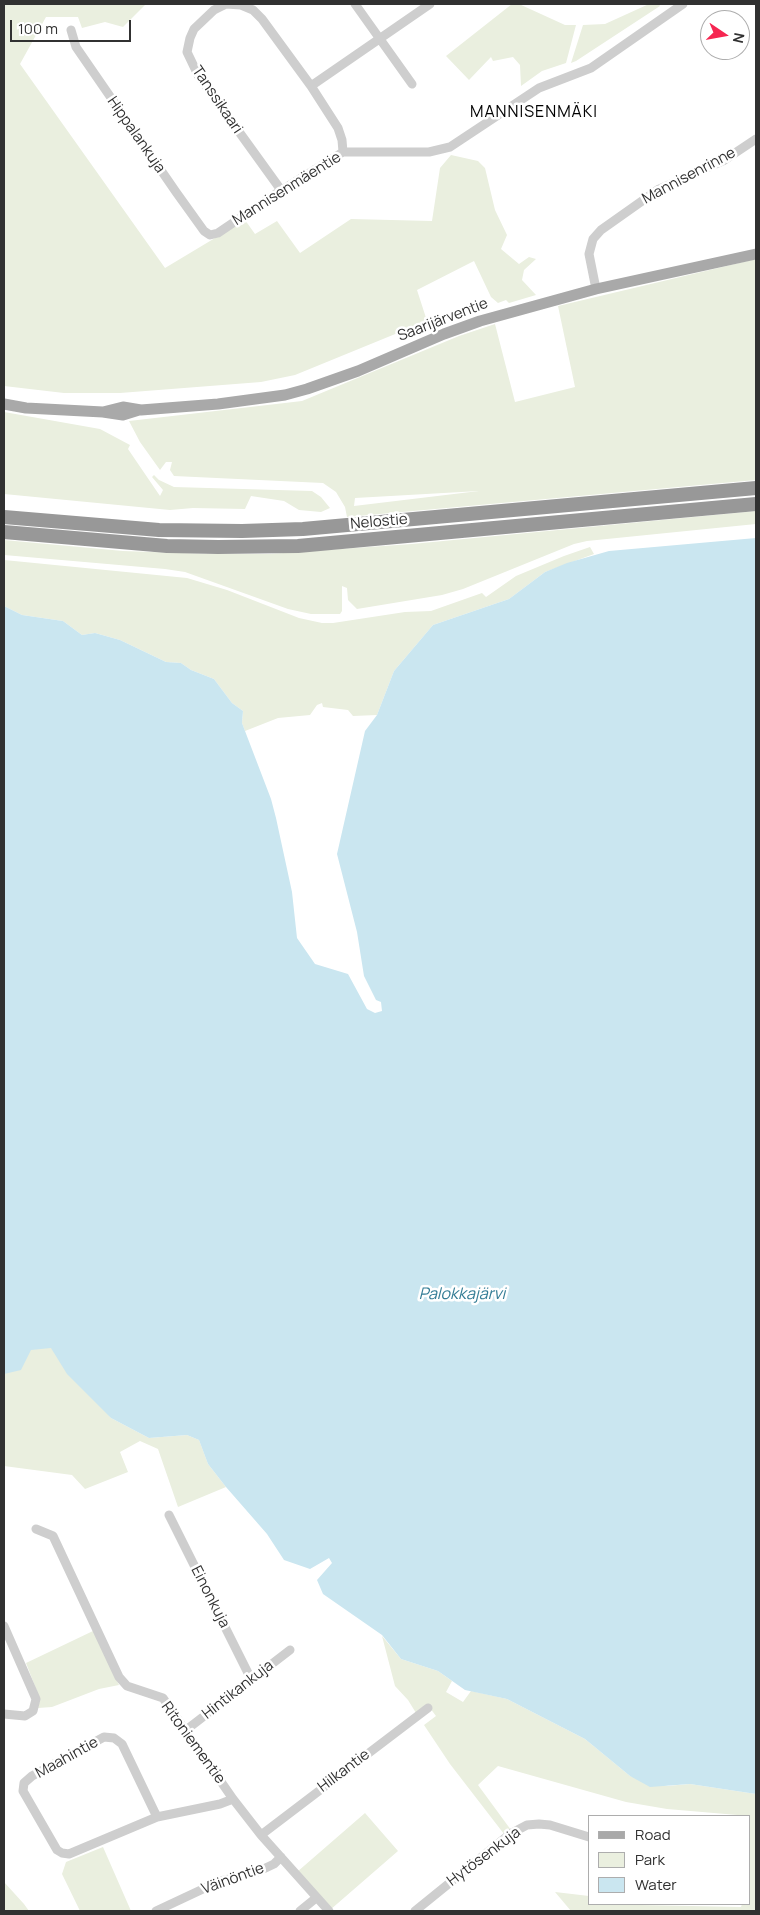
<!DOCTYPE html>
<meta charset="utf-8">
<style>
body{margin:0}
#map{position:relative;width:760px;height:1915px;overflow:hidden;background:#fff;font-family:Manrope,sans-serif}
canvas{display:block}
.frame{position:absolute;inset:0;border:5px solid #313131;pointer-events:none}
.legend{position:absolute;left:588px;top:1815px;width:162px;height:90px;box-sizing:border-box;background:#fff;border:1px solid #adadad;margin:0;padding:6px 9px;list-style:none;font-size:15px;color:#313131}
.legend li{display:flex;align-items:center;gap:10px;height:25px}
.legend b{width:25px;border:1px solid #adadad}
.north{position:absolute;left:700px;top:10px;width:50px;height:50px;box-sizing:border-box;background:#fff;border:1px solid #adadad;border-radius:50%;rotate:102deg;font-size:14px;font-weight:700;line-height:20px;text-align:center;color:#313131}
.north::after{content:'';display:block;margin:auto;width:18px;height:22px;background:#f62651;clip-path:polygon(50% 0,100% 100%,50% 72%,0 100%)}
.scale{position:absolute;left:10px;top:20px;width:121px;height:22px;box-sizing:border-box;border:2px solid #313131;border-top:0;padding-left:6px;font-size:15px;line-height:18px;white-space:nowrap;color:#313131;-webkit-text-stroke:4px #fff;paint-order:stroke}
</style>
<div id="map">
<canvas width="760" height="1915"></canvas>
<div class="frame"></div>
<ul class="legend">
<li><b style="height:6px;background:#a9a9a9"></b>Road</li>
<li><b style="height:14px;background:#eaefdf"></b>Park</li>
<li><b style="height:14px;background:#cae6f0"></b>Water</li>
</ul>
<div class="north">N</div>
<div class="scale">100 m</div>
</div>
<script>
const ctx = document.querySelector('canvas').getContext('2d');
ctx.lineJoin = 'round';
function paint(path, color) { ctx.fillStyle = color; ctx.fill(path, 'evenodd'); }
const poly = rows => new Path2D(rows.map(r => 'M' + r).join(''));
function trace(path, color, width, dash) { ctx.strokeStyle = color; ctx.lineWidth = width; ctx.lineCap = dash ? 'butt' : 'round'; ctx.setLineDash(dash || []); ctx.stroke(path); }
function drawText(font, color, halo, rows, align = 'center') {
  ctx.font = font + ' Manrope,sans-serif'; ctx.lineWidth = 5; ctx.setLineDash([]); ctx.textBaseline = 'middle'; ctx.strokeStyle = halo; ctx.fillStyle = color; for (const [text, x, y, turn = 0] of rows) {
    ctx.save(); ctx.translate(x, y); ctx.rotate((+turn || 0) * Math.PI / 180); ctx.textAlign = isNaN(turn) ? turn : align; if (halo) ctx.strokeText(text, 0, 0); ctx.fillText(text, 0, 0); ctx.restore();
  }
}
const green = poly([
 [4,4,146,4,123,27,105,22,82,28,78,17,46,17,20,64,165,268,245,220,255,234,277,221,300,253,351,219,432,221,440,168,451,155,478,161,485,168,495,210,507,235,501,249,519,264,529,257,536,259,524,270,522,280,536,295,509,303,506,300,498,303,491,297,474,261,417,290,427,321,295,375,261,382,120,393,64,393,4,386],
 [512,4,519,4,565,25,576,25,566,63,542,71,521,86,520,65,513,57,493,61,491,57,469,80,446,56],
 [649,4,659,4,660,6,576,61,571,63,583,25,605,24],
 [756,259,756,480,347,517,345,507,336,492,323,483,174,476,170,470,172,462,166,462,160,470,140,442,129,421,302,401,459,336,495,324,515,402,575,387,558,306],
 [479,491,354,506,355,498],
 [4,412,100,429,130,445,128,449,160,496,163,490,152,477,154,475,159,480,174,487,312,491,321,497,330,508,321,512,299,510,284,501,251,496,245,509,193,508,170,510,4,494],
 [756,511,756,524,587,541,574,544,463,589,442,595,357,609,348,600,347,588,342,586,342,611,340,614,311,614,288,609,185,572,165,569,4,555,4,540,123,551,211,554,269,554,412,544],
 [590,547,594,554,545,572,509,599,433,625,394,671,377,715,353,716,348,710,323,707,322,703,317,705,310,715,278,718,245,731,242,723,243,711,232,703,214,679,191,670,181,663,166,662,120,640,95,633,82,635,63,621,22,615,4,606,4,560,187,578,227,590,299,618,322,623,333,623,405,612,431,611,482,593,486,597,516,576,564,556],
 [46,1334,111,1418,149,1438,187,1435,199,1440,208,1464,226,1487,178,1507,158,1449,140,1441,120,1452,128,1472,85,1489,72,1475,4,1466,4,1344],
 [93,1631,119,1685,99,1689,52,1707,38,1708,40,1699,26,1663],
 [382,1636,401,1659,438,1671,452,1681,446,1692,463,1702,471,1691,507,1699,585,1739,630,1776,667,1786,690,1784,756,1794,756,1911,571,1911,555,1892,589,1896,589,1904,741,1907,742,1904,749,1904,749,1816,667,1809,626,1802,498,1766,478,1785,511,1830,504,1834,450,1764,424,1725,436,1716,430,1708,416,1713,408,1700,395,1686],
 [365,1813,398,1851,330,1910,297,1872],
 [103,1847,131,1911,80,1911,62,1874,66,1862],
 [4,1882,24,1904,29,1911,4,1911]
]);
const water = poly([
 [756,538,756,1794,690,1784,650,1787,630,1776,585,1739,507,1699,465,1690,438,1671,401,1659,382,1635,323,1594,317,1580,332,1563,329,1558,310,1569,284,1560,267,1534,226,1487,208,1464,199,1440,187,1435,149,1438,111,1418,67,1374,51,1348,31,1350,21,1370,4,1374,4,606,22,615,63,621,82,635,95,633,120,640,166,662,181,663,191,670,214,679,232,703,243,711,242,723,245,731,271,799,276,818,292,892,297,938,315,964,348,974,367,1009,375,1013,382,1011,381,1002,376,1000,364,976,357,932,337,854,365,731,377,715,394,671,433,625,509,599,545,572,567,563,609,551]
]);
const minor = poly([
 [355,4,412,84],
 [71,30,76,47,176,192,204,231,210,235,218,233,277,193,343,152,429,152,450,147,539,88,591,68,683,4],
 [311,86,430,4],
 [281,190,198,75,187,52,190,38,194,29,214,10,226,4,241,5,253,10,262,19,311,86,338,128,342,140,343,152],
 [596,289,589,254,593,239,601,230,659,189,723,161,756,139],
 [169,1515,251,1679],
 [36,1529,53,1536,119,1677,127,1686,163,1698,233,1799,261,1835,329,1911],
 [4,1626,36,1699,33,1711,25,1716,4,1714],
 [186,1730,290,1650],
 [157,1817,122,1744,114,1738,104,1737,32,1776,24,1783,23,1791,57,1850,62,1853,69,1854,157,1817,220,1804,233,1799],
 [261,1835,428,1708],
 [156,1911,220,1881,257,1872,274,1864,281,1857],
 [300,1911,316,1898],
 [415,1911,510,1834,527,1825,539,1824,550,1825,589,1837]
]);
const major = poly([
 [4,404,26,408,103,412,123,415,139,410],
 [103,412,123,407,141,410,218,404,285,395,307,389,358,371,444,334,480,321,596,289,756,254]
]);
const highway = poly([
 [4,517,159,530,242,531,303,529,756,488],
 [4,532,167,546,218,547,298,546,756,504]
]);
const streetNames = [
 ["Tanssikaari",217,100,56],
 ["Hippalankuja",136,135,55],
 ["Mannisenrinne",689,176,-28],
 ["Mannisenmäentie",287,189,-32],
 ["Saarijärventie",443,320,-21],
 ["Nelostie",379,522,-5],
 ["Einonkuja",210,1597,63],
 ["Hintikankuja",238,1690,-38],
 ["Ritoniementie",193,1743,54],
 ["Maahintie",67,1758,-29],
 ["Hilkantie",344,1771,-37],
 ["Hytösenkuja",484,1857,-37],
 ["Väinöntie",233,1879,-20]
];
const neighbourhoodNames = [
 ["MANNISENMÄKI",534,113]
];
const waterNames = [
 ["Palokkajärvi",462,1295]
];
paint(green, '#eaefdf');
paint(water, '#cae6f0');
trace(minor, '#cecece', 9);
trace(major, '#a9a9a9', 11);
trace(highway, '#989898', 14);
drawText('15px', '#313131', '#fff', streetNames);
ctx.letterSpacing = '1px';
drawText('16px', '#000', '#fff', neighbourhoodNames);
ctx.letterSpacing = '0px';
drawText('italic 16px', '#347d96', '#fff', waterNames);
</script>
